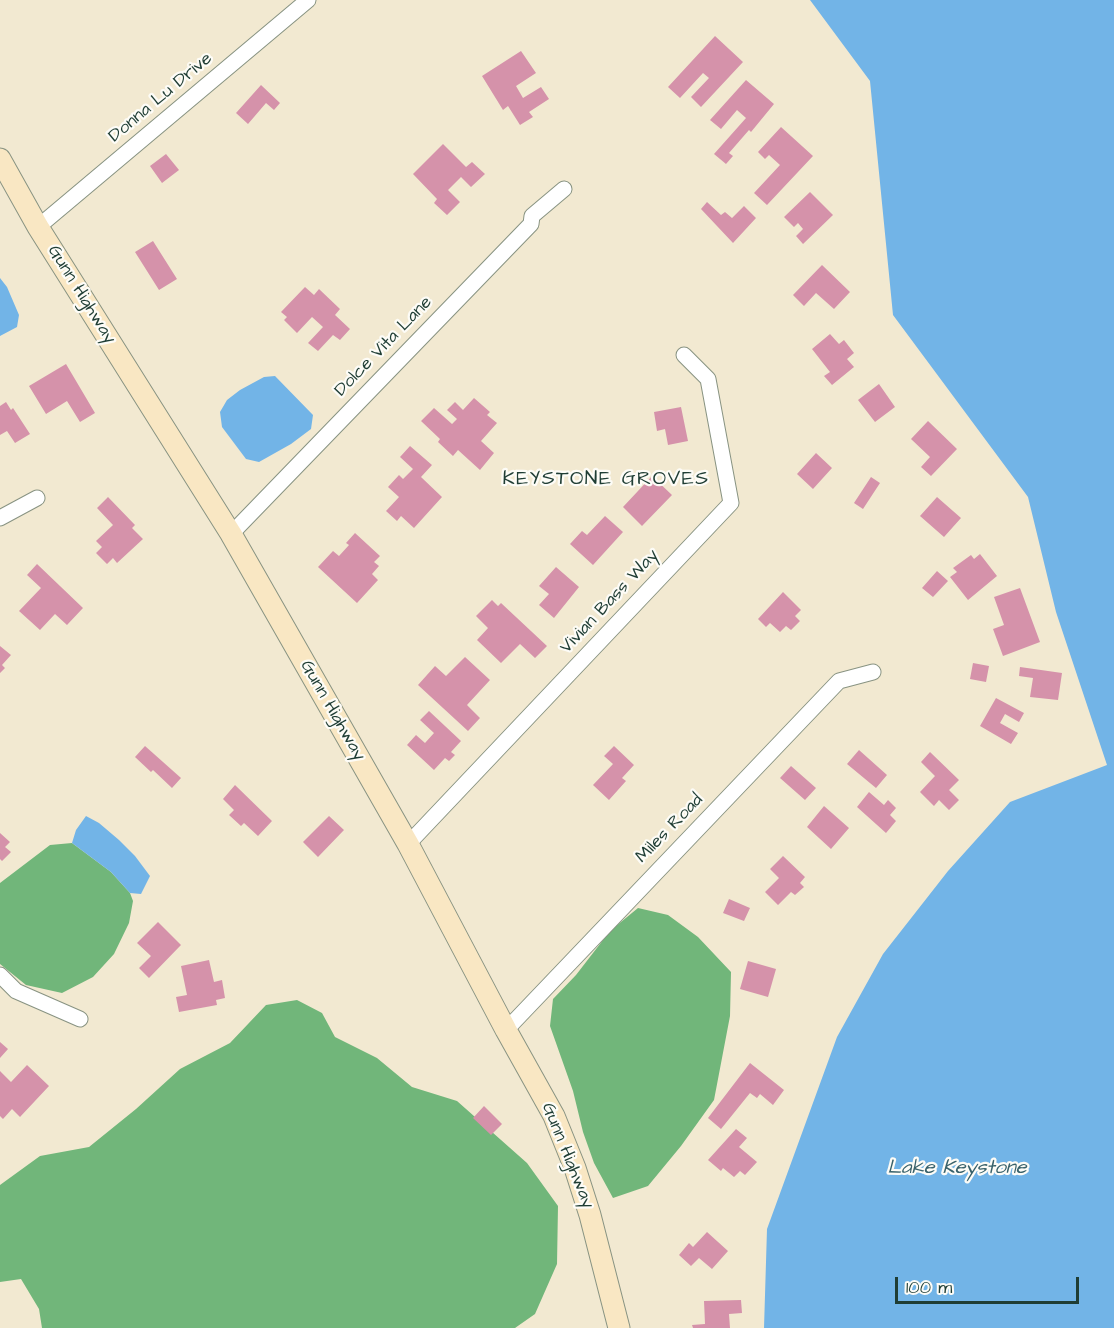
<!DOCTYPE html>
<style>
body{margin:0}
#map{position:relative;width:1114px;height:1328px;overflow:hidden;background:#f2e9d1;font-family:"Architects Daughter",sans-serif}
canvas{display:block}
.scale{position:absolute;left:895px;top:1277px;width:184px;height:27px;box-sizing:border-box;border:3px solid #1f3d34;border-top:0;padding-left:8px;font-size:18px;line-height:21px;white-space:nowrap;color:#1f3d34;-webkit-text-stroke:4px #fdfcf7;paint-order:stroke}
</style>
<div id="map">
<canvas width="1114" height="1328"></canvas>
<div class="scale">100 m</div>
</div>
<script>
const ctx = document.querySelector('canvas').getContext('2d');
ctx.lineJoin = 'round';
function paint(path, color) { ctx.fillStyle = color; ctx.fill(path, 'evenodd'); }
const poly = rows => new Path2D(rows.map(r => 'M' + r).join(''));
function trace(path, color, width, dash) { ctx.strokeStyle = color; ctx.lineWidth = width; ctx.lineCap = dash ? 'butt' : 'round'; ctx.setLineDash(dash || []); ctx.stroke(path); }
function drawText(font, color, halo, rows, align = 'center') {
  ctx.font = font + ' "Architects Daughter",sans-serif'; ctx.lineWidth = 4.5; ctx.setLineDash([]); ctx.textBaseline = 'middle'; ctx.strokeStyle = halo; ctx.fillStyle = color; for (const [text, x, y, turn = 0] of rows) {
    ctx.save(); ctx.translate(x, y); ctx.rotate((+turn || 0) * Math.PI / 180); ctx.textAlign = isNaN(turn) ? turn : align; if (halo) ctx.strokeText(text, 0, 0); ctx.fillText(text, 0, 0); ctx.restore();
  }
}
const forest = poly([
 [72,843,111,872,130,893,133,901,129,923,114,954,93,977,62,993,26,985,0,964,0,883,50,845],
 [638,908,668,915,698,937,731,972,730,1016,714,1100,681,1146,648,1186,613,1198,594,1163,583,1132,573,1091,550,1026,553,999,576,975,610,931],
 [297,1000,322,1013,335,1037,377,1058,412,1087,457,1101,527,1163,558,1206,557,1264,535,1314,515,1328,42,1328,39,1309,21,1279,0,1282,0,1185,40,1156,89,1147,136,1109,180,1069,230,1043,266,1005]
]);
const water = poly([
 [810,0,1114,0,1114,1328,764,1328,767,1229,837,1037,883,954,948,871,1010,802,1107,765,1056,612,1028,497,893,315,870,81],
 [0,278,7,287,19,315,17,327,0,336],
 [275,376,313,415,311,429,291,444,259,462,246,459,222,427,220,412,227,400,240,390,264,377],
 [86,816,99,823,119,840,135,856,150,876,141,894,130,893,111,872,72,843,76,830]
]);
const building = poly([
 [715,36,743,62,701,107,691,97,709,78,703,73,680,98,668,87],
 [521,51,536,73,516,86,523,98,541,87,549,99,529,112,533,117,520,125,508,106,503,110,482,76],
 [746,80,774,104,751,132,749,130,729,153,733,156,726,164,714,154,746,118,737,110,721,129,710,120],
 [261,85,280,103,274,110,266,103,248,124,236,113],
 [781,127,813,156,767,205,754,193,780,165,769,155,765,159,758,152],
 [443,144,466,167,472,162,485,174,471,187,461,177,448,190,460,202,447,215,434,203,437,199,413,174],
 [166,154,179,170,162,183,150,166],
 [810,192,833,215,803,244,796,236,803,229,798,223,794,227,784,217],
 [707,202,721,215,725,212,732,218,744,206,756,218,733,243,701,209],
 [153,241,177,279,159,290,135,252],
 [822,265,850,292,834,309,816,293,804,306,793,295],
 [305,287,314,295,319,289,340,309,335,315,350,329,340,340,333,335,318,351,308,343,323,327,312,317,297,333,284,320,287,317,281,312],
 [830,334,839,344,844,340,854,353,847,359,854,367,832,385,824,376,830,372,812,349],
 [66,364,95,413,80,422,67,401,46,414,29,386],
 [879,384,895,407,875,422,858,400],
 [474,398,490,412,487,415,497,423,481,441,494,453,480,470,458,450,453,456,438,442,440,439,421,421,434,408,452,424,457,419,447,410,455,402,463,410],
 [6,402,11,410,13,408,30,434,15,443,7,431,0,435,0,406],
 [681,407,688,441,668,445,665,429,657,431,654,412],
 [928,421,957,449,931,476,921,467,930,457,911,439],
 [410,446,432,465,421,477,442,497,414,528,401,516,397,521,386,511,399,497,388,487,399,475,403,479,413,469,400,457],
 [816,453,832,468,813,489,797,474],
 [652,476,672,495,642,526,623,507],
 [871,477,880,483,863,509,854,503],
 [108,497,135,525,132,528,143,539,117,563,113,558,107,564,96,553,102,547,96,541,113,525,97,508],
 [937,497,961,518,944,537,920,516],
 [605,516,623,532,593,565,570,544,582,531,587,535],
 [355,533,380,556,374,562,379,566,372,574,378,580,357,603,318,567,333,551,339,556,349,545,346,543],
 [980,554,997,576,968,600,950,577,957,572,953,568,971,555,974,559],
 [37,564,83,608,67,625,55,614,40,630,19,611,41,588,27,575],
 [556,567,579,587,554,618,539,605,549,594,539,586],
 [937,571,948,581,933,597,922,588],
 [1020,588,1040,642,1003,656,993,629,1004,625,994,597],
 [783,592,801,610,795,616,800,621,791,630,786,626,780,632,770,623,766,627,758,619],
 [492,600,498,606,501,603,547,646,535,658,520,644,501,663,477,640,488,628,476,616],
 [0,646,11,655,2,665,5,668,0,673],
 [465,657,490,680,467,705,480,718,468,731,418,685,435,666,446,676],
 [973,663,989,666,986,682,970,679],
 [1020,667,1062,673,1058,700,1030,697,1033,678,1019,676],
 [996,698,1024,713,1019,722,1005,714,1000,723,1018,733,1011,744,980,726],
 [429,711,461,741,451,752,455,755,449,761,445,758,434,770,407,745,416,735,425,743,434,733,420,720],
 [145,746,181,778,172,788,153,770,151,772,135,757],
 [614,746,634,765,622,778,626,781,609,800,593,785,613,764,604,756],
 [859,750,887,775,876,788,847,764],
 [930,752,959,780,949,790,959,800,949,810,939,800,934,806,920,792,935,776,921,762],
 [791,766,816,788,805,800,780,778],
 [235,785,272,821,258,836,244,823,241,826,229,815,234,810,223,799],
 [869,792,884,805,888,800,896,808,890,815,896,821,886,833,857,807],
 [824,806,849,828,831,849,807,827],
 [329,816,344,830,318,857,303,842],
 [0,833,10,842,5,847,11,852,2,861,0,859],
 [783,856,805,877,800,883,804,887,795,895,791,892,778,905,765,892,779,878,770,869],
 [729,899,750,908,744,921,723,913],
 [158,922,181,945,149,978,139,968,151,956,137,943],
 [209,960,214,982,222,980,225,998,216,1000,217,1005,179,1012,176,997,187,995,181,966],
 [748,961,776,969,768,997,740,989],
 [0,1042,8,1049,0,1058],
 [750,1063,784,1090,773,1105,760,1094,757,1098,750,1093,721,1129,708,1118],
 [27,1065,49,1086,20,1117,12,1109,3,1119,0,1116,0,1071,11,1082],
 [484,1106,502,1124,491,1135,473,1118],
 [736,1129,747,1138,739,1147,757,1162,745,1175,740,1171,734,1177,723,1168,721,1171,708,1160],
 [707,1232,728,1251,712,1269,699,1258,691,1266,679,1255,689,1243,693,1247],
 [741,1300,742,1313,729,1314,730,1328,693,1328,692,1325,705,1324,704,1301]
]);
const street = poly([
 [38,227,308,0],
 [0,518,37,498],
 [231,534,531,224,532,216,564,189],
 [408,844,731,503,708,379,684,355],
 [0,975,16,991,80,1019],
 [506,1030,839,681,873,672]
]);
const secondary = poly([
 [0,159,38,227,231,534,408,844,506,1030,554,1116,575,1168,590,1215,619,1328]
]);
const streetNames = [
 ["Donna Lu Drive",161,98,-40],
 ["Gunn Highway",81,295,58],
 ["Dolce Vita Lane",384,347,-46],
 ["Vivian Bass Way",610,602,-47],
 ["Gunn Highway",332,711,60],
 ["Miles Road",670,829,-46],
 ["Gunn Highway",567,1156,68]
];
const neighbourhoodNames = [
 ["KEYSTONE GROVES",606,480]
];
const waterNames = [
 ["Lake Keystone",957,1169]
];
paint(forest, '#71b67a');
paint(water, '#72b4e7');
paint(building, '#d592aa');
trace(street, '#889382', 17);
trace(secondary, '#889382', 23);
trace(street, '#fff', 15);
trace(secondary, '#f9e7c3', 21);
drawText('18px', '#1f3d34', '#fdfcf7', streetNames);
ctx.letterSpacing = '1.5px';
drawText('20px', '#1f3d34', '#fdfcf7', neighbourhoodNames);
ctx.letterSpacing = '0px';
drawText('italic 20px', '#38616a', '#fdfcf7', waterNames);
</script>
